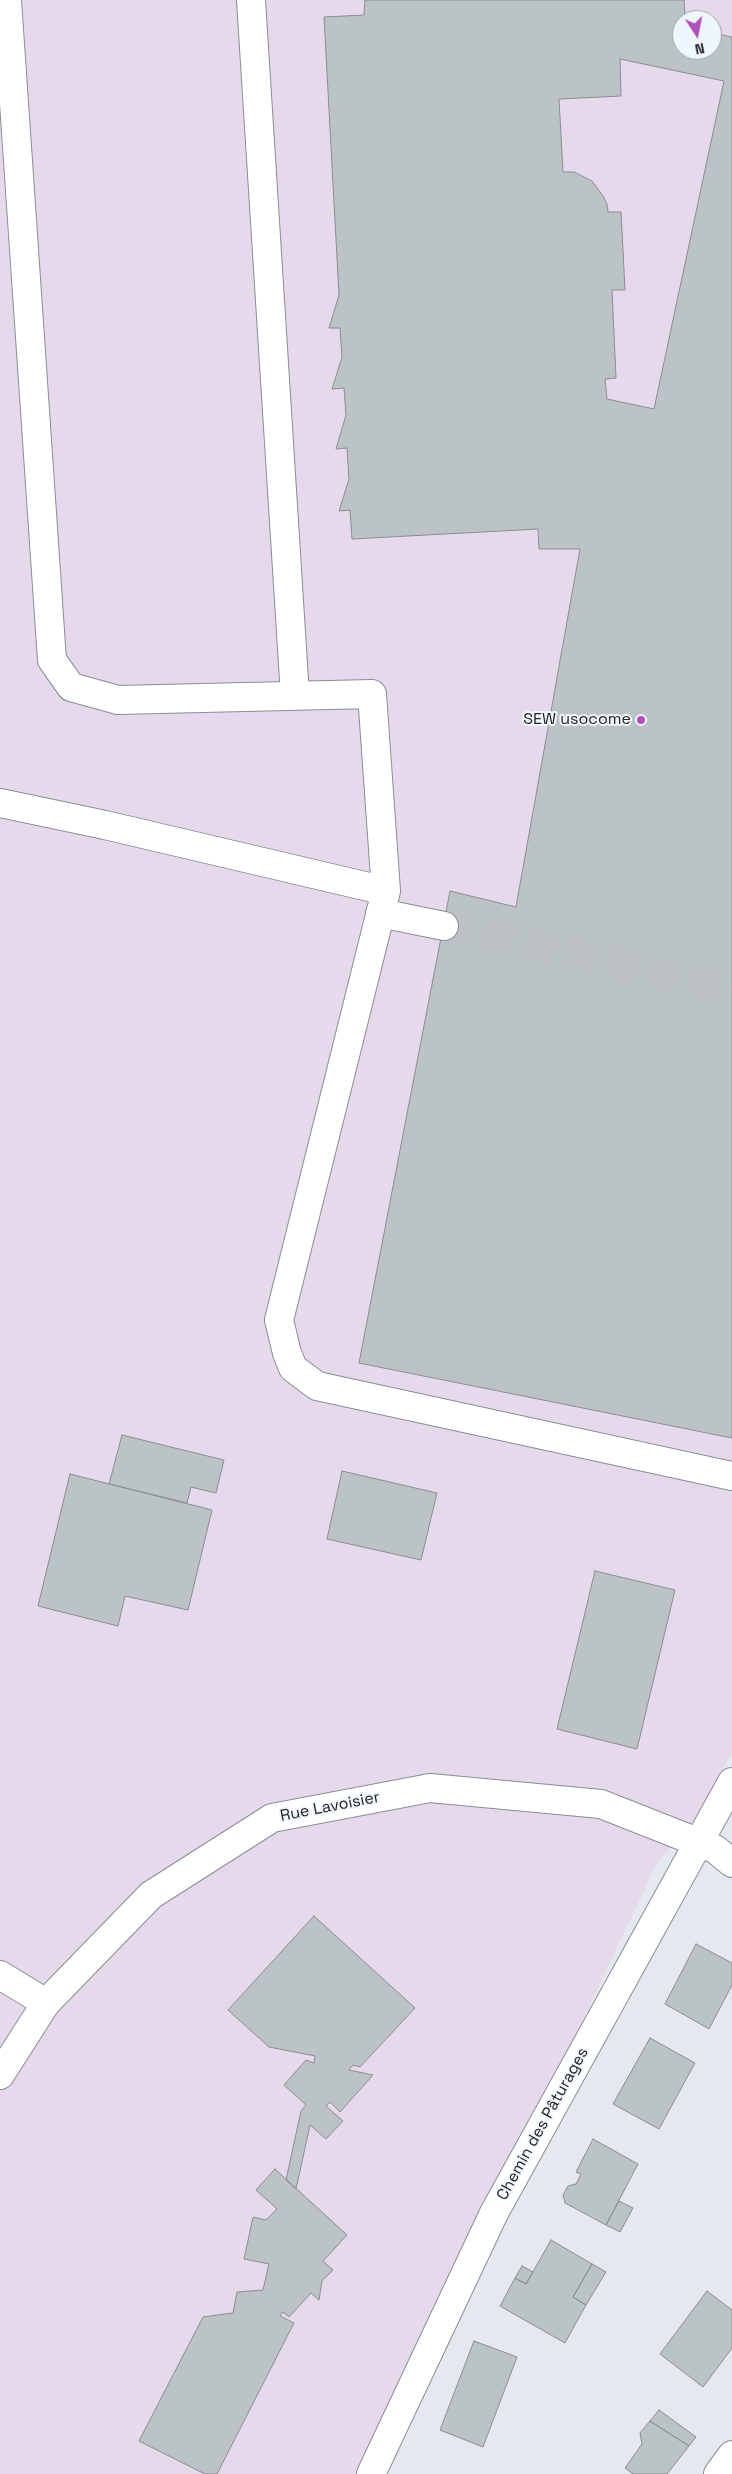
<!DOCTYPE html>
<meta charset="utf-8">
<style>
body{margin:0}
#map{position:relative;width:732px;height:2474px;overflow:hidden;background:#e3e9ee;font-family:"Space Grotesk",sans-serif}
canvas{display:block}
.north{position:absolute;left:672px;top:10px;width:50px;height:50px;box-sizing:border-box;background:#f0f7fc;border:1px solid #9da2a6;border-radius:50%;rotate:169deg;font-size:14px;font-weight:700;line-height:20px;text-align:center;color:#202224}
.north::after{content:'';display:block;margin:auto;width:18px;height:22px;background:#ad50ba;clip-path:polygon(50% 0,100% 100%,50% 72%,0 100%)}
</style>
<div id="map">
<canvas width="732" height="2474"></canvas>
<div class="north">N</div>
</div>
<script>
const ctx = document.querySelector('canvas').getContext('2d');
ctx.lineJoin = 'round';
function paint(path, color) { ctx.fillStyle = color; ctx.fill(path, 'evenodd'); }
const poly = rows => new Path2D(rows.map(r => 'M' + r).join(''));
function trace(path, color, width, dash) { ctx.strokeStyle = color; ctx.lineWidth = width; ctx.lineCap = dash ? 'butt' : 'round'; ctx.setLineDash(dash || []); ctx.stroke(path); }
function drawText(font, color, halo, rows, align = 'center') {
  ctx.font = font + ' "Space Grotesk",sans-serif'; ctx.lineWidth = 4; ctx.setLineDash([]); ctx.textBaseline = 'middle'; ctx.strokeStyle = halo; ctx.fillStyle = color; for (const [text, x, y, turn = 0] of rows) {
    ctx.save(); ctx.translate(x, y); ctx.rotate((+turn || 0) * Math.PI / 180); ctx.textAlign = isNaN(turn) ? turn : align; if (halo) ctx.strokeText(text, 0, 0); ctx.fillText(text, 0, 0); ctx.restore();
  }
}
const industrial = poly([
 [0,0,732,0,732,1753,698,1815,656,1865,369,2474,0,2474],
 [682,20,712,20,712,50,682,50]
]);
const building = poly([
 [365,0,684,0,685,20,682,20,682,50,712,50,712,33,732,37,732,1438,359,1363,450,891,516,907,580,549,539,549,538,529,352,539,350,510,339,511,349,479,347,448,336,449,346,415,344,388,332,389,342,357,340,328,329,328,339,295,324,17,364,15,365,0],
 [620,59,724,81,654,409,607,399,605,379,616,378,612,290,625,290,621,212,608,212,607,204,603,196,592,181,574,172,563,172,559,99,621,96,620,59],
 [122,1435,224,1460,216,1493,191,1487,187,1503,109,1484,122,1435],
 [342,1471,437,1493,421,1560,327,1539,342,1471],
 [70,1474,212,1510,188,1610,125,1596,118,1626,38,1606,70,1474],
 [595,1571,675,1590,637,1749,557,1729,595,1571],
 [314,1916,415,2008,360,2067,353,2065,349,2070,373,2075,340,2112,330,2102,326,2106,343,2121,326,2139,310,2125,296,2189,286,2180,301,2111,306,2105,284,2085,306,2060,314,2063,315,2056,269,2047,228,2010,314,1916],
 [696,1944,732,1963,732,1985,709,2029,665,2004,696,1944],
 [650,2038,695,2063,659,2129,613,2104,650,2038],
 [593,2139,638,2164,606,2225,565,2203,563,2195,568,2186,576,2184,581,2174,576,2172,593,2139],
 [275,2169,347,2235,323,2261,333,2270,322,2281,319,2300,311,2293,289,2317,283,2312,280,2316,294,2323,217,2474,205,2474,139,2441,203,2317,233,2313,237,2292,263,2290,269,2264,244,2259,253,2217,266,2220,277,2209,256,2190,275,2169],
 [619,2201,633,2208,620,2232,606,2225,619,2201],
 [551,2240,592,2264,573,2297,586,2305,565,2343,500,2306,515,2278,526,2284,551,2240],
 [592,2264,606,2272,586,2305,573,2297,592,2264],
 [522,2266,533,2272,526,2284,515,2278,522,2266],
 [707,2291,732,2310,732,2348,703,2387,660,2354,707,2291],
 [474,2341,517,2357,483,2447,440,2430,474,2341],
 [659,2410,696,2437,689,2446,650,2421,659,2410],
 [650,2421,689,2446,667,2474,633,2474,625,2468,642,2444,640,2433,650,2421]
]);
const minorTunnel = poly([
 [444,926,732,988]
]);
const minor = poly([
 [7,0,52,660,71,687,118,700,372,694,386,891,279,1320,287,1353,293,1368,317,1386,732,1476],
 [251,0,295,696],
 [0,803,105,825,386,891],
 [380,913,444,926],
 [0,1975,46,2003],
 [0,2075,46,2003,151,1895,272,1818,430,1788,601,1804,715,1849,732,1863],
 [371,2474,494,2213,732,1782],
 [718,2474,732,2455]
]);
const markers = [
 [641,720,5,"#ad50ba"]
];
const poiNames = [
 ["SEW usocome",631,720]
];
const streetNames = [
 ["Rue Lavoisier",330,1807,-11],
 ["Chemin des Pâturages",543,2124,-61]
];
paint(industrial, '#e7d9ec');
paint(building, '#bcc3c7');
trace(building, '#898e93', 1);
trace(minorTunnel, '#bcc1c6', 28, [28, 14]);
trace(minor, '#888e93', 30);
trace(minor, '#fff', 28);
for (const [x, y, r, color] of markers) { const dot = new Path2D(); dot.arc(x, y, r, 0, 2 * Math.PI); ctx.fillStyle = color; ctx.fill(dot); trace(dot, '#f0f7fc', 2); }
drawText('16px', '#202224', '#f0f7fc', poiNames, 'right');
drawText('16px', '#202224', '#f0f7fc', streetNames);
</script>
